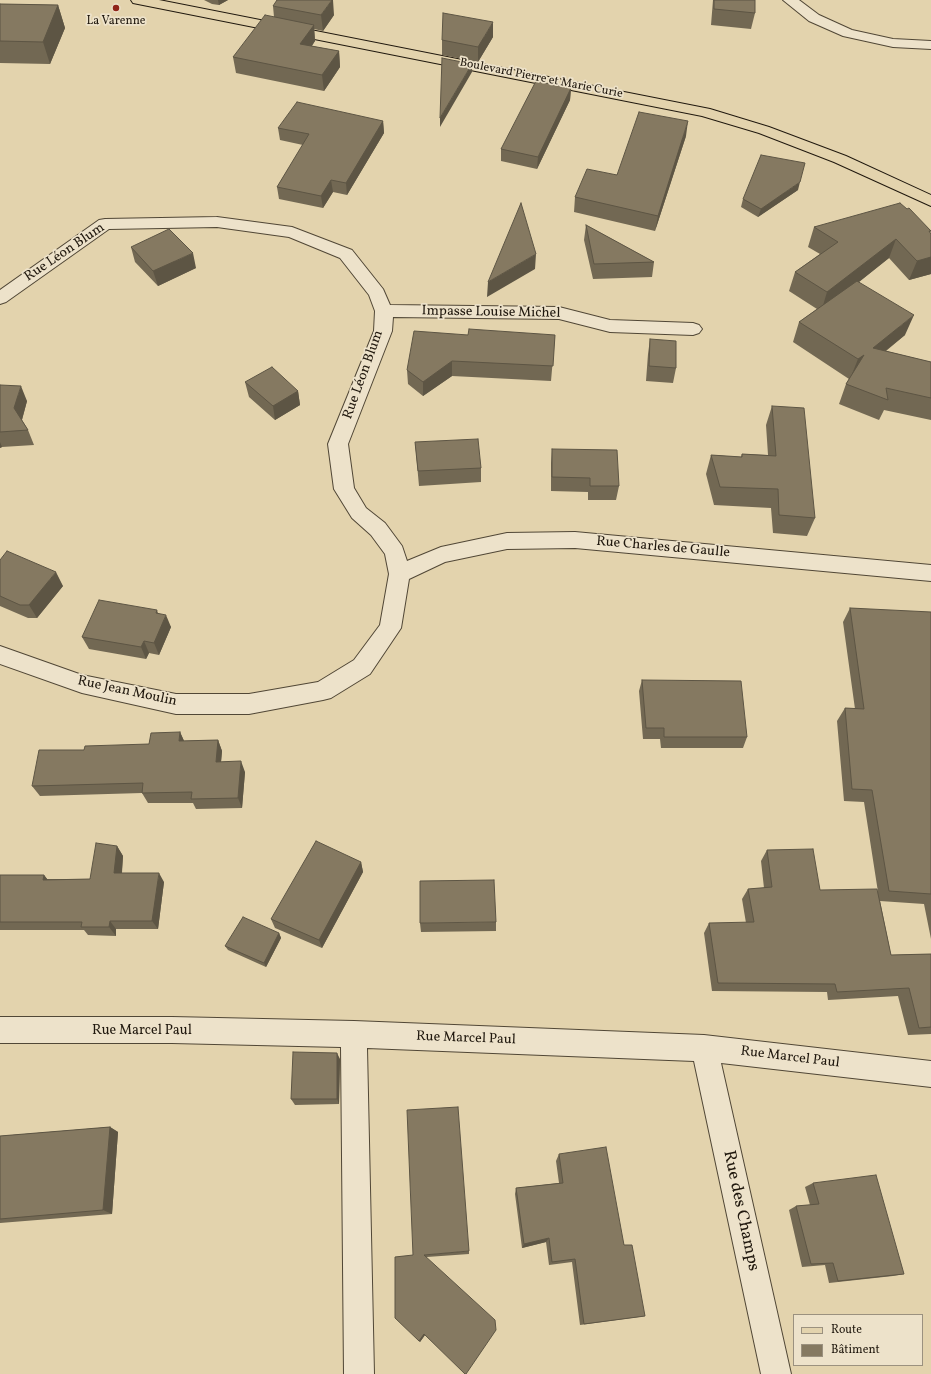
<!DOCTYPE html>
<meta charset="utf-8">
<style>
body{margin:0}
#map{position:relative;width:931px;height:1374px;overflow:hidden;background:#e3d3ad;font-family:Vollkorn,serif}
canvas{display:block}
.legend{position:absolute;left:793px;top:1314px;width:130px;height:52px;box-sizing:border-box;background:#ede2ca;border:1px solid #9b917f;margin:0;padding:5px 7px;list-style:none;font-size:12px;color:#20180e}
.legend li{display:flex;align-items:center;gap:8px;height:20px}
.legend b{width:20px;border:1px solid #9b917f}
</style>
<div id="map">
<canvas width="931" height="1374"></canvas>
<ul class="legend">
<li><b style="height:5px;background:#e3d3ad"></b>Route</li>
<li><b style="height:11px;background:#857961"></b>Bâtiment</li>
</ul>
</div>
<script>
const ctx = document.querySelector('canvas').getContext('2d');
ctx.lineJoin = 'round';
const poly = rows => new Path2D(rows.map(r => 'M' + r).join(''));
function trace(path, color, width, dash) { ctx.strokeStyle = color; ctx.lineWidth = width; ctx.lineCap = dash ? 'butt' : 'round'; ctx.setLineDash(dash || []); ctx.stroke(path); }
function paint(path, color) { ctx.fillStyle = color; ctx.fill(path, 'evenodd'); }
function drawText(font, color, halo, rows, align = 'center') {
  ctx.font = font + ' Vollkorn,serif'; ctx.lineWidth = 3.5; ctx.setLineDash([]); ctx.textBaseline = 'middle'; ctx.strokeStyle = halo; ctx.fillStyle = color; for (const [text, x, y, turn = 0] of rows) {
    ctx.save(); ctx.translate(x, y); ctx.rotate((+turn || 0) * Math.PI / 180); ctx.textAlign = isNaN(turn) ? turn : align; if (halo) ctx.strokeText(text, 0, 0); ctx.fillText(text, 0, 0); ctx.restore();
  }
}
const minor = poly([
 [783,0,799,0,819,15,852,30,893,39,931,41,931,49,893,47,843,36,809,21,783,0],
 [217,217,292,227,352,250,383,289,390,305,559,307,610,320,693,323,699,325,702,329,699,333,693,335,610,332,559,319,393,317,392,331,348,444,354,488,366,508,385,523,402,546,407,561,441,547,507,533,575,532,931,565,931,581,575,548,507,549,445,562,409,579,401,628,370,674,331,698,323,700,249,714,176,714,82,693,0,664,0,646,82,675,176,694,249,694,318,682,354,660,380,625,389,574,385,554,371,535,352,518,334,489,328,444,374,331,375,311,369,295,340,258,289,237,217,227,109,229,6,302,0,304,0,290,99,220,105,219,217,217],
 [0,1017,172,1017,354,1021,704,1035,931,1061,931,1087,721,1063,791,1374,761,1374,694,1061,367,1048,374,1374,344,1374,341,1047,172,1043,0,1043,0,1017]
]);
const major = poly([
 [131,0,159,0,710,109,769,127,846,156,931,195,931,206,834,162,759,133,702,116,138,4,133,3,131,0]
]);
const wall = poly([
 [204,0,228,0,219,5,212,4],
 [713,0,755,0,755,13,751,29,711,25],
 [0,4,58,5,65,28,50,64,0,63],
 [273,6,334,15,323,31,314,29,315,41,312,46,339,51,340,67,324,91,236,73,233,57,274,17],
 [493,37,478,62,442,55,442,40],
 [571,88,570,100,537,169,501,161,501,149],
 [383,121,384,133,347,195,333,192,323,208,279,199,277,187,303,145,280,140,278,128],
 [686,136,655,231,574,212,575,197,617,175],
 [798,190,758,217,741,207,743,199],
 [907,209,931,231,930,232,931,234,931,274,909,280,889,258,859,282,905,335,886,351,931,362,931,420,884,410,879,420,839,404,846,384,849,379,793,342,799,322,817,309,789,291,795,272,820,254,808,247,814,227],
 [586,225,654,262,652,277,593,279,584,240],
 [131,247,196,268,158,286,135,262],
 [468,335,555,335,551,381,452,376,423,396,408,384,407,370],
 [650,339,676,368,673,383,646,381,648,354],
 [245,382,298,391,300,405,275,420,249,397],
 [0,385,27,401,22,420,28,430,34,445,2,447,0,448],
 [772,406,815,518,807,536,773,533,771,508,714,505,706,474,711,455,741,457,742,454,768,455,766,425],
 [415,442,481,468,481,482,419,486],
 [552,449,619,486,616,500,588,500,588,492,551,491,551,463],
 [0,560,63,586,37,618,28,618,0,606],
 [850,608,931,614,931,939,924,904,880,901,891,955,931,954,931,1034,908,1035,898,996,828,1000,827,992,712,991,704,933,709,923,746,923,742,899,748,889,764,888,761,861,767,850,820,890,878,892,864,802,844,801,837,721,845,708,855,709,843,622],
 [157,610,158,613,171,627,159,655,149,653,146,659,89,649,82,637],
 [642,680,747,737,743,748,661,748,660,739,643,739,639,691],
 [180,732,184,741,218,740,222,751,221,762,245,772,242,808,196,809,193,803,148,803,142,793,40,796,32,786,84,750,149,744],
 [117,846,123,856,122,873,164,882,158,929,116,929,116,936,88,935,84,930,0,930,0,875,44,875,47,879,90,879],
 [361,862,363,872,322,948,275,928,271,919],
 [496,922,496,931,421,932,420,923],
 [279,933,281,938,266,967,228,950,225,946],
 [340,1059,339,1104,295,1105,291,1099],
 [110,1127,118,1132,112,1214,0,1223,0,1136],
 [559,1154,624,1245,645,1316,639,1317,580,1325,572,1262,549,1265,546,1242,522,1248,515,1194,516,1188,559,1183,556,1161],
 [813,1183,904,1274,893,1276,829,1283,825,1265,802,1267,789,1210,796,1206,810,1205,805,1187],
 [469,1251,469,1254,427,1257,425,1335,420,1342,419,1341,395,1257]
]);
const shadedWall = poly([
 [218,0,228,0,219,5],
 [332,0,333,0,334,15,323,31,321,15],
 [58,5,65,28,50,64,43,42],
 [493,22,493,37,478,62,478,47],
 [314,25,315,41,302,59,300,44],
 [339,51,340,67,324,91,322,75],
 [472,64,472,72,440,127,440,118],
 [571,88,570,100,537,169,538,157],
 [383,121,384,133,347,195,346,183],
 [688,121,686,136,655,231,658,216],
 [331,180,333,192,323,208,321,196],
 [800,182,798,190,758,217,761,209],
 [896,239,889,258,821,312,827,292],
 [193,253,196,268,158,286,153,271],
 [536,254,535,269,487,297,488,282],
 [931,257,931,274,909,280,917,261],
 [914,315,905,335,864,368,873,348],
 [864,355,850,379,858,359],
 [452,361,452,376,423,396,423,382],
 [21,386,27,401,21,423,14,408],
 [298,391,300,405,275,420,273,406],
 [0,442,2,447,0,448],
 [56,572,63,586,37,618,29,605],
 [166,615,171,627,159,655,154,643],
 [144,641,149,653,146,659,141,647],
 [180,732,185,743,179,741],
 [218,740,222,751,220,773,216,762],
 [241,761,245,772,242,808,238,798],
 [117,846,123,856,121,882,114,873],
 [361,862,363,872,322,948,319,940],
 [159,873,164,882,158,929,152,921],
 [44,875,51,884,43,880],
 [110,921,116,929,116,936,109,927],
 [279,933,281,938,266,967,264,963],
 [337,1053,340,1059,339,1104,337,1099],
 [110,1127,118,1132,112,1214,103,1210],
 [549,1238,546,1242,522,1248,524,1244],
 [424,1334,425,1335,420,1342,419,1341]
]);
const building = poly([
 [277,0,332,0,321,15,273,6,277,0],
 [714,0,755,0,755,13,714,9,714,0],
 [0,4,58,5,43,42,0,41,0,4],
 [443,13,493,22,478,47,442,40,443,13],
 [265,15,314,25,300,44,339,51,322,75,233,57,265,15],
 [442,58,472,64,440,118,442,58],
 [536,81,571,88,538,157,501,149,536,81],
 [297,102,383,121,346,183,331,180,321,196,277,187,309,134,278,128,297,102],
 [639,112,688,121,658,216,575,197,587,169,617,175,639,112],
 [761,155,805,163,800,182,761,209,743,199,761,155],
 [521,203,536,254,488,282,521,203],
 [900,203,907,209,909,208,931,231,929,231,931,234,931,257,917,261,896,239,827,292,795,272,838,242,814,227,900,203],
 [586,225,654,262,594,264,586,225],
 [169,229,193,253,153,271,131,247,169,229],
 [857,281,914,315,873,348,931,362,931,398,886,388,888,400,846,384,864,355,858,359,799,322,857,281],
 [469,329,555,335,553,366,452,361,423,382,407,370,414,331,468,335,469,329],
 [650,339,676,341,676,368,649,366,650,339],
 [272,367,298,391,273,406,245,382,272,367],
 [0,385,21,386,14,408,28,430,0,432,0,385],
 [772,406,804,408,815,518,779,515,778,489,720,487,711,455,742,457,742,454,776,456,772,406],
 [478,439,481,468,418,471,415,442,478,439],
 [552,449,617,450,619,486,590,486,590,478,552,477,552,449],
 [7,551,56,572,29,605,20,605,0,596,0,560,7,551],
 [99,600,157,610,156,613,166,615,154,643,144,641,141,647,82,637,99,600],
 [850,608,931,612,931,894,889,891,872,790,852,789,845,708,864,709,850,608],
 [642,680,741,681,747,737,664,737,664,728,646,728,642,680],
 [180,732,179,741,218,740,216,762,241,761,238,798,191,799,192,792,142,793,143,783,32,786,39,750,84,750,85,746,149,744,151,733,180,732],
 [316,841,361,862,319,940,271,919,316,841],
 [96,843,117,846,114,873,159,873,152,921,110,921,109,927,81,927,82,922,0,922,0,875,44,875,43,880,90,879,96,843],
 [813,849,820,890,877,889,891,955,931,954,931,1027,919,1028,909,988,837,992,835,984,718,983,709,923,754,922,748,889,772,887,767,850,813,849],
 [494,880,496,922,420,923,420,881,494,880],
 [243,917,279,933,264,963,225,946,243,917],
 [293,1052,337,1053,337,1099,291,1099,293,1052],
 [458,1107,469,1251,424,1255,495,1320,496,1330,466,1374,465,1374,424,1334,419,1341,395,1318,395,1257,413,1255,407,1110,458,1107],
 [110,1127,103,1210,0,1219,0,1136,110,1127],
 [606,1147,624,1245,632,1245,645,1316,584,1324,575,1259,552,1262,549,1238,524,1244,516,1188,563,1183,559,1154,606,1147],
 [876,1175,904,1274,838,1281,833,1263,811,1264,796,1206,819,1204,813,1183,876,1175]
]);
const markers = [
 [116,8,4,"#8f2418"]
];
const farPoinames = [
 ["La Varenne",116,22]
];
const farStreetnames = [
 ["Boulevard Pierre et Marie Curie",541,79,11]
];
const streetNames = [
 ["Rue Léon Blum",65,253,-34],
 ["Impasse Louise Michel",491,313,1],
 ["Rue Léon Blum",364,375,-70],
 ["Rue Charles de Gaulle",663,548,5],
 ["Rue Jean Moulin",127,692,12],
 ["Rue Marcel Paul",142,1031],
 ["Rue Marcel Paul",466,1039,2],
 ["Rue Marcel Paul",790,1058,7]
];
const nearStreetnames = [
 ["Rue des Champs",740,1211,78]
];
trace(minor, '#514736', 2);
trace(major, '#20180e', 2);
paint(minor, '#ede2ca');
paint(major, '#e3d3ad');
paint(wall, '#726853');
paint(shadedWall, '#5d5544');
paint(building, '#857961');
trace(building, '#5d5544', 1);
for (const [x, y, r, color] of markers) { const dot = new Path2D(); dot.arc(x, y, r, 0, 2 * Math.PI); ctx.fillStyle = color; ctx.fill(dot); trace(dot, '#ede2ca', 1.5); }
drawText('12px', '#20180e', '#ede2ca', farPoinames);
drawText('12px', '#20180e', '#ede2ca', farStreetnames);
drawText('14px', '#20180e', '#ede2ca', streetNames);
drawText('17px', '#20180e', '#ede2ca', nearStreetnames);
</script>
